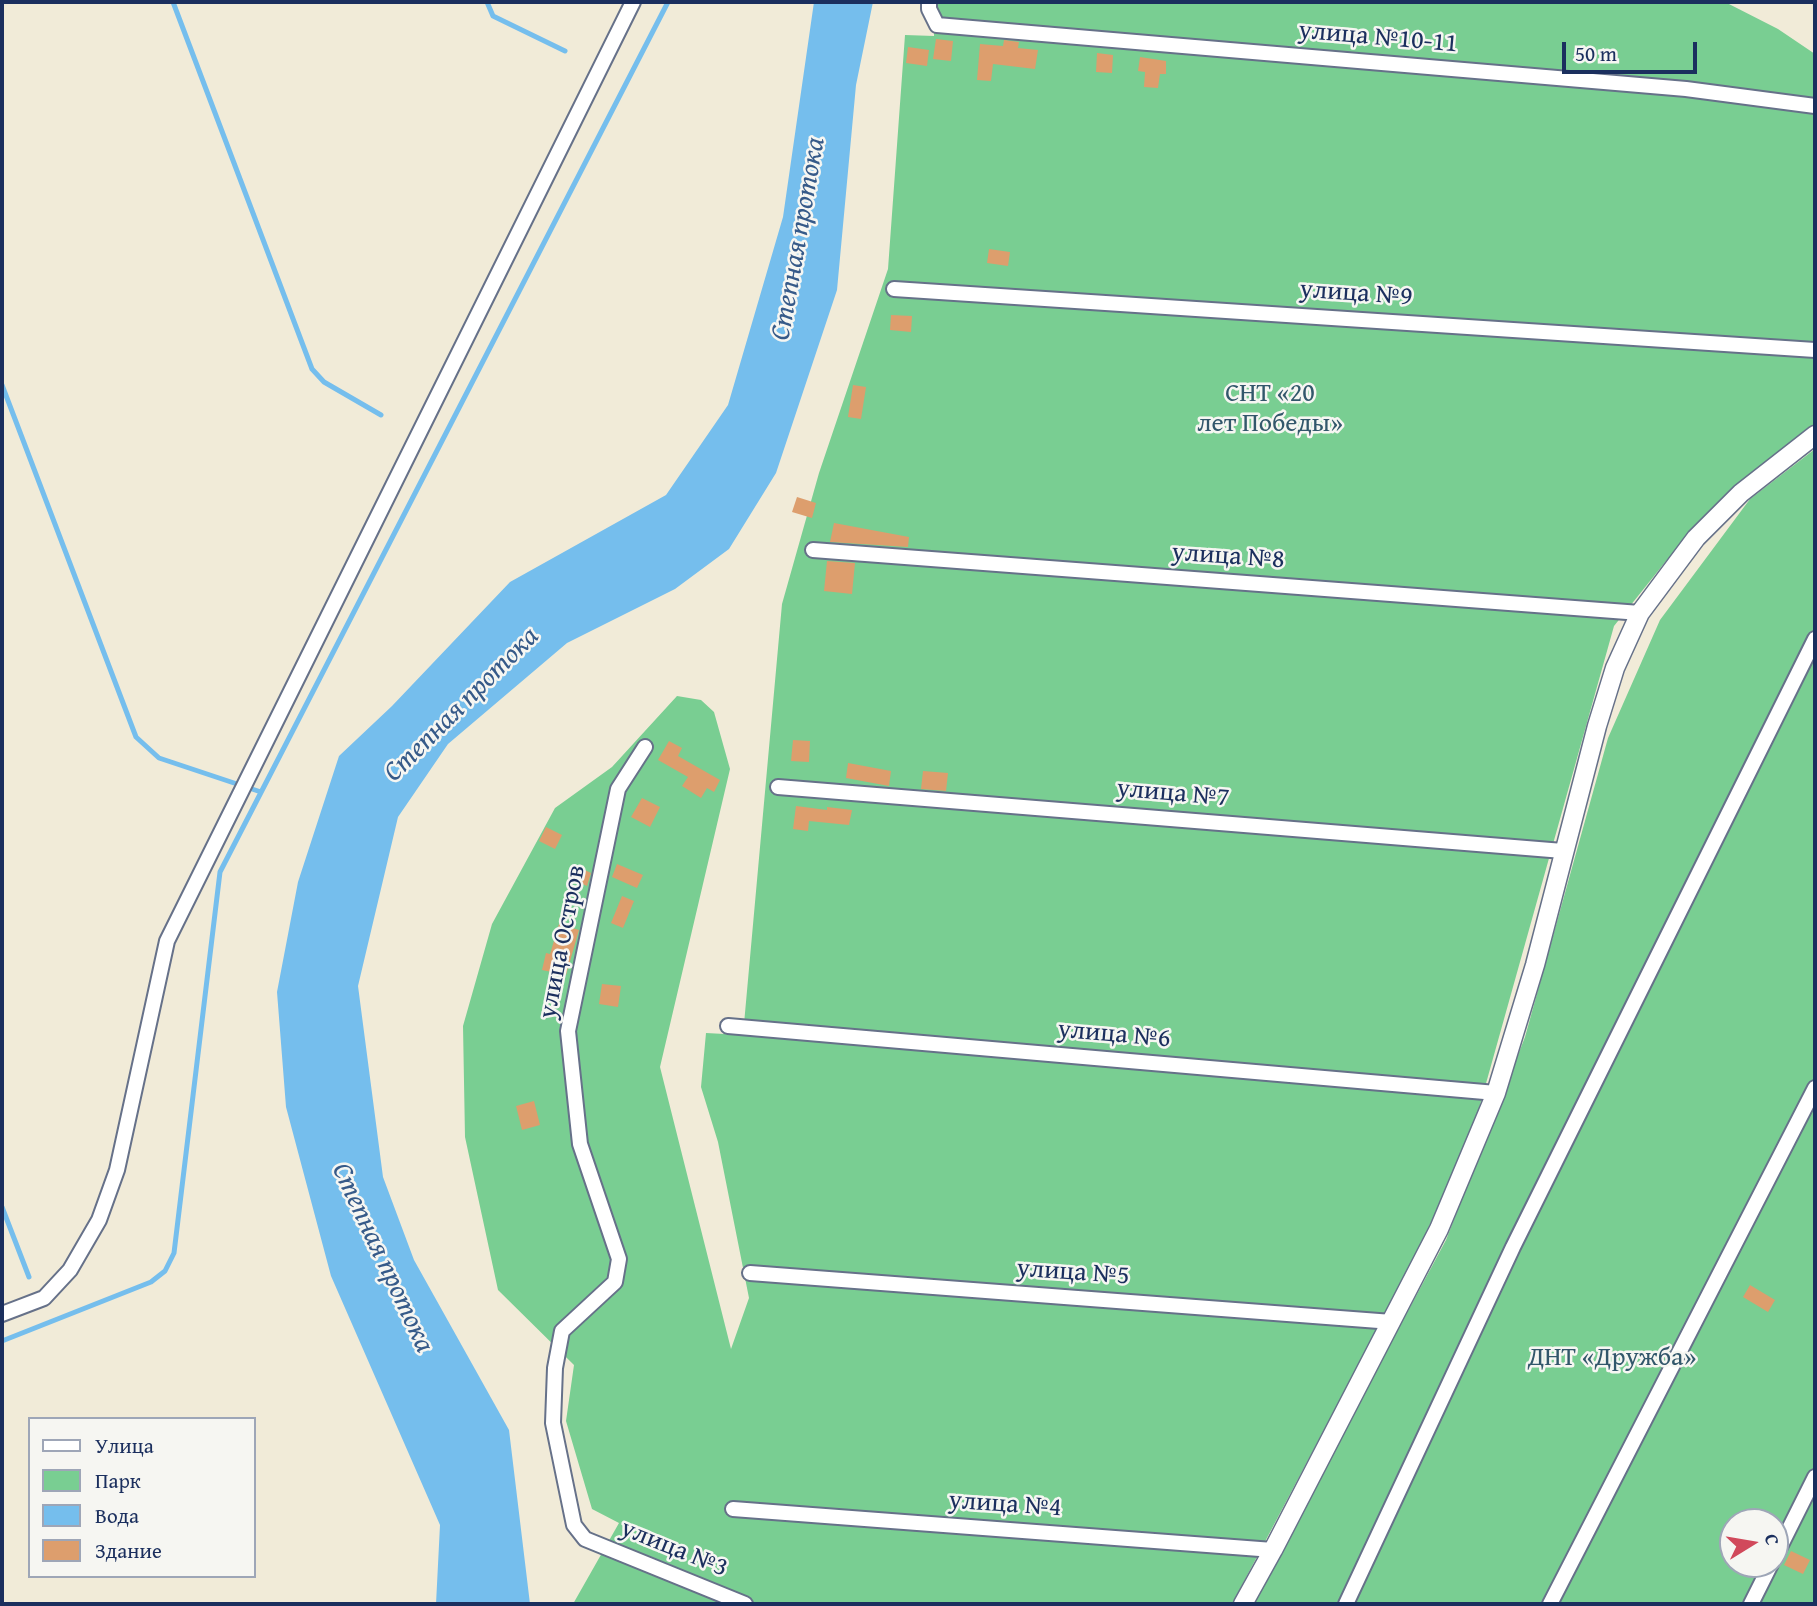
<!DOCTYPE html>
<meta charset="utf-8">
<style>
body{margin:0}
#map{position:relative;width:1817px;height:1606px;overflow:hidden;background:#f1ebd8;font-family:"Gentium Book Plus",serif}
canvas{display:block}
.frame{position:absolute;inset:0;border:4px solid #1b2f5e;pointer-events:none}
.legend{position:absolute;left:28px;top:1417px;width:228px;height:161px;box-sizing:border-box;background:#f6f6f2;border:2px solid #9ea6b7;margin:0;padding:9px 12px;list-style:none;font-size:21px;color:#1b2f5e}
.legend li{display:flex;align-items:center;gap:14px;height:35px}
.legend b{width:35px;border:2px solid #9ea6b7}
.north{position:absolute;left:1719px;top:1508px;width:70px;height:70px;box-sizing:border-box;background:#f6f6f2;border:2px solid #9ea6b7;border-radius:50%;rotate:79deg;font-size:19px;font-weight:700;line-height:28px;text-align:center;color:#1b2f5e}
.north::after{content:'';display:block;margin:auto;width:24px;height:32px;background:#d1495b;clip-path:polygon(50% 0,100% 100%,50% 72%,0 100%)}
.scale{position:absolute;left:1562px;top:42px;width:135px;height:32px;box-sizing:border-box;border:4px solid #1b2f5e;border-top:0;padding-left:9px;font-size:21px;line-height:24px;white-space:nowrap;color:#1b2f5e;-webkit-text-stroke:5px #f6f6f2;paint-order:stroke}
</style>
<div id="map">
<canvas width="1817" height="1606"></canvas>
<div class="frame"></div>
<ul class="legend">
<li><b style="height:9px;background:#fff"></b>Улица</li>
<li><b style="height:19px;background:#79ce92"></b>Парк</li>
<li><b style="height:19px;background:#75beed"></b>Вода</li>
<li><b style="height:19px;background:#dd9e6d"></b>Здание</li>
</ul>
<div class="north">С</div>
<div class="scale">50 m</div>
</div>
<script>
const ctx = document.querySelector('canvas').getContext('2d');
ctx.lineJoin = 'round';
function paint(path, color) { ctx.fillStyle = color; ctx.fill(path, 'evenodd'); }
const poly = rows => new Path2D(rows.map(r => 'M' + r).join(''));
function trace(path, color, width, dash) { ctx.strokeStyle = color; ctx.lineWidth = width; ctx.lineCap = dash ? 'butt' : 'round'; ctx.setLineDash(dash || []); ctx.stroke(path); }
function drawText(font, color, halo, rows, align = 'center') {
  ctx.font = font + ' "Gentium Book Plus",serif'; ctx.lineWidth = 5; ctx.setLineDash([]); ctx.textBaseline = 'middle'; ctx.strokeStyle = halo; ctx.fillStyle = color; for (const [text, x, y, turn = 0] of rows) {
    ctx.save(); ctx.translate(x, y); ctx.rotate((+turn || 0) * Math.PI / 180); ctx.textAlign = isNaN(turn) ? turn : align; if (halo) ctx.strokeText(text, 0, 0); ctx.fillText(text, 0, 0); ctx.restore();
  }
}
const green = poly([
 [937,2,1725,2,1778,29,1815,54,1815,424,1732,491,1666,561,1614,626,1471,1137,1409,1269,1232,1604,573,1604,619,1523,592,1509,566,1421,574,1365,498,1290,465,1137,463,1026,492,924,555,808,612,767,677,696,701,700,714,712,730,769,660,1067,731,1349,749,1298,718,1142,701,1087,706,1033,743,1035,782,604,819,473,888,269,905,35,934,36,934,11],
 [1815,449,1815,1604,1251,1604,1446,1240,1525,1037,1608,738,1660,620,1750,499],
 [1733,1522,1775,1522,1775,1564,1733,1564]
]);
const water = poly([
 [814,2,873,2,856,85,837,290,776,473,729,549,675,589,567,643,448,744,398,817,358,986,383,1177,414,1260,509,1430,530,1604,436,1604,440,1525,331,1276,286,1107,277,992,298,882,339,756,392,706,510,582,666,495,728,405,783,217]
]);
const stream = poly([
 [173,2,312,369,324,382,381,415],
 [487,2,493,16,565,51],
 [2,385,136,737,159,758,261,792],
 [2,1207,29,1277],
 [2,1341,151,1282,165,1271,174,1253,220,872,668,2]
]);
const building = poly([
 [936,39,953,41,951,61,933,59],
 [1004,40,1019,42,1018,48,1038,50,1035,69,993,64,991,81,977,80,980,44,1003,46],
 [908,47,929,50,927,66,906,63],
 [1097,53,1113,55,1112,73,1096,72],
 [1140,57,1166,61,1166,74,1160,74,1158,88,1144,87,1145,72,1138,71],
 [989,249,1010,252,1008,266,987,263],
 [891,315,912,316,911,332,890,330],
 [853,385,866,387,861,419,848,417],
 [797,497,816,503,812,518,792,512],
 [834,523,909,537,908,547,830,542],
 [827,561,855,563,852,594,824,591],
 [793,740,810,741,809,762,791,761],
 [669,741,682,748,678,756,720,780,714,792,707,788,701,798,682,786,688,777,658,760],
 [848,763,891,771,889,786,846,778],
 [923,771,948,773,946,791,921,789],
 [642,798,660,807,650,827,631,817],
 [796,806,827,810,827,807,852,810,849,825,809,821,808,831,793,829],
 [546,827,562,835,555,849,539,841],
 [617,864,643,875,637,888,612,877],
 [574,865,591,873,587,886,569,878],
 [622,896,634,901,623,928,611,923],
 [559,924,579,930,566,975,542,970,546,953,550,954],
 [602,984,621,986,618,1007,599,1004],
 [534,1101,540,1125,522,1130,516,1106],
 [1750,1285,1775,1300,1768,1312,1743,1297],
 [1791,1551,1810,1560,1803,1574,1784,1565]
]);
const minor = poly([
 [929,2,929,9,937,25,1686,89,1815,106],
 [894,289,1815,350],
 [813,550,1640,613],
 [645,747,618,789,568,1031,580,1144,619,1259,615,1282,562,1331,555,1368,553,1423,574,1525,585,1539,745,1604],
 [778,787,1563,851],
 [728,1026,1496,1093],
 [750,1273,1392,1322],
 [2,1314,44,1298,70,1270,99,1220,117,1170,167,941,633,2],
 [733,1509,1273,1550],
 [1775,1557,1815,1477],
 [1346,1604,1513,1247,1815,639],
 [1550,1604,1815,1088],
 [1751,1604,1771,1564]
]);
const tertiary = poly([
 [1243,1604,1273,1550,1439,1229,1496,1093,1535,965,1597,726,1615,668,1640,613,1696,538,1741,493,1815,435]
]);
const streetNames = [
 ["улица №10-11",1378,38,5],
 ["улица №9",1356,294,4],
 ["улица №8",1228,557,4],
 ["улица №7",1173,794,5],
 ["улица Остров",563,942,-79],
 ["улица №6",1114,1035,5],
 ["улица №5",1073,1273,4],
 ["улица №4",1005,1505,4],
 ["улица №3",674,1549,22]
];
const parkNames = [
 ["СНТ «20",1270,394],
 ["лет Победы»",1270,424],
 ["ДНТ «Дружба»",1612,1358]
];
const waterNames = [
 ["Степная протока",799,239,-80],
 ["Степная протока",462,705,-45],
 ["Степная протока",382,1258,65]
];
paint(green, '#79ce92');
paint(water, '#75beed');
trace(stream, '#75beed', 5);
paint(building, '#dd9e6d');
trace(minor, '#667189', 18);
trace(tertiary, '#667189', 21);
trace(minor, '#fff', 14);
trace(tertiary, '#fff', 18);
drawText('26px', '#1b2f5e', '#f6f6f2', streetNames);
drawText('26px', '#32576b', '#f6f6f2', parkNames);
drawText('italic 28px', '#365a89', '#f6f6f2', waterNames);
</script>
